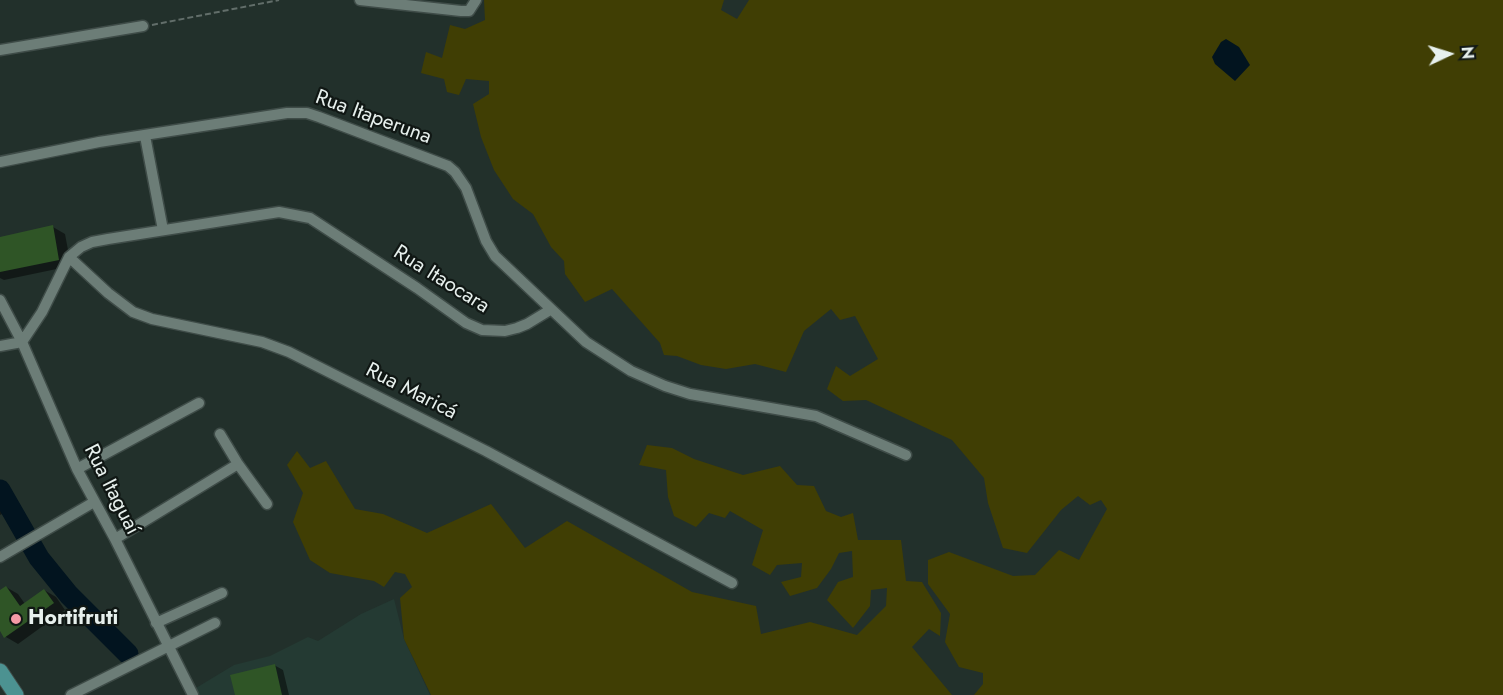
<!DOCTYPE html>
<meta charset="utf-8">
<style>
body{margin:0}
#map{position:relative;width:1503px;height:695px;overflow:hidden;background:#22302b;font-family:Jost,sans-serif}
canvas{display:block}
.north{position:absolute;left:1419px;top:24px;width:60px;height:60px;-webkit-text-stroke:4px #101714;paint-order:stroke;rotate:86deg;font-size:16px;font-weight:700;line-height:24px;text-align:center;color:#e7f0ed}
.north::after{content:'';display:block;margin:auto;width:21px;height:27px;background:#e7f0ed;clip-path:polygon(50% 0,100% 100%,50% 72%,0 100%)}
</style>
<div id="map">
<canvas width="1503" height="695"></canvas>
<div class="north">N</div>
</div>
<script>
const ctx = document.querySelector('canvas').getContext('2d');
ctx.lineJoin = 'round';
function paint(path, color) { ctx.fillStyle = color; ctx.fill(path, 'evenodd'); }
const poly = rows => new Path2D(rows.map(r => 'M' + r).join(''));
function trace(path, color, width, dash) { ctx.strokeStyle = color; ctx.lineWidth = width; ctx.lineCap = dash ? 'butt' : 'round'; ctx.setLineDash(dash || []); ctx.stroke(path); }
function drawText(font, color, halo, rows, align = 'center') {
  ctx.font = font + ' Jost,sans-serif'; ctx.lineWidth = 4.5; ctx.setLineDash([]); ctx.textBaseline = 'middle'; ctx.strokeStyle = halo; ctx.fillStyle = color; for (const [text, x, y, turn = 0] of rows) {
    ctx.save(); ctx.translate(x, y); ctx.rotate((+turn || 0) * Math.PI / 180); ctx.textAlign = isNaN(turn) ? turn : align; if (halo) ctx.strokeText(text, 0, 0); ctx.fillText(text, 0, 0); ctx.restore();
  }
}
const built = poly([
 [394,599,404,639,430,695,193,695,191,691,234,665,270,656,308,637,318,641,361,614]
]);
const green = poly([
 [484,0,724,0,721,10,737,19,749,0,1503,0,1503,695,974,695,983,684,983,673,959,667,945,642,950,614,928,584,928,560,949,552,1013,576,1035,575,1059,550,1079,560,1107,509,1101,500,1090,505,1078,496,1061,510,1027,553,1003,548,988,503,984,478,952,440,866,400,843,401,827,389,836,366,850,376,878,359,855,316,840,320,831,309,804,331,786,372,755,364,726,369,701,365,677,356,664,355,660,343,612,289,585,302,565,274,564,261,551,247,533,214,513,199,494,170,481,137,473,104,489,94,489,81,466,79,459,95,447,92,444,79,421,73,426,52,442,58,450,25,465,29,485,20],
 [647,445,672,448,694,459,743,475,780,466,797,485,814,486,826,511,841,517,853,513,858,540,901,540,906,581,922,582,941,613,940,636,929,629,912,647,952,695,431,695,404,639,400,598,412,587,405,574,395,572,384,587,374,581,330,573,310,560,293,522,303,493,287,465,297,451,310,468,326,461,355,509,383,514,427,533,491,504,525,548,567,521,692,592,756,606,761,634,810,622,857,635,886,606,887,588,871,590,870,606,853,628,827,600,838,582,853,577,852,551,839,553,831,569,817,588,790,596,781,582,801,577,802,563,777,565,770,575,752,565,763,530,730,511,725,518,709,513,696,527,674,516,668,497,666,470,639,465]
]);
const water = poly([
 [1226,39,1239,47,1250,65,1235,81,1215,64,1212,57,1221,42]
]);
const shadow = poly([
 [53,227,65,234,71,266,4,280,0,278,0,239],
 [0,491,8,495,14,508,0,515],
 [6,587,18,594,25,604,44,590,56,597,65,610,18,644,6,637,0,629,0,591],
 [274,665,283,670,289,695,237,695]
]);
const river = poly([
 [0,490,39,558,69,595,128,654]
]);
const building = poly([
 [53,225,59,260,0,272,0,237],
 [6,586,20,606,44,589,54,603,4,638,0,631,0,590],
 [275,664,282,695,235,695,230,675]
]);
const path = poly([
 [152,25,279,0]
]);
const street = poly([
 [360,0,461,11,469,11,476,0],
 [0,50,143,26],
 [145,136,163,230],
 [0,162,99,142,287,113,307,113,319,117,448,166,455,172,466,188,486,241,495,256,586,342,631,371,665,386,690,394,816,416,906,455],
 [69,257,108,293,133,312,152,319,262,342,289,352,486,451,732,583],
 [0,300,22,342,77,469,115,539,193,695],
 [22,342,42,312,69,257,81,247,92,242,108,239,279,212,310,218,417,288,466,323,482,330,505,331,517,328,527,324,550,310],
 [0,346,22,342],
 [220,434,238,464,267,504],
 [77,469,199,403],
 [115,539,238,464],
 [0,557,94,502],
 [156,623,222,593],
 [71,695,215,623]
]);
const secondary = poly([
 [0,671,16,695]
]);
const markers = [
 [16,619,6,"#f49aa5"]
];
const streetNames = [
 ["Rua Itaperuna",373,118,20],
 ["Rua Itaocara",441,280,32],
 ["Rua Maricá",411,392,27],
 ["Rua Itaguaí",111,490,63]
];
const poiNames = [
 ["Hortifruti",28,619]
];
paint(built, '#243a33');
paint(green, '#403e04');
paint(water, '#02141f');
paint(shadow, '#0007');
trace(river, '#02141f', 21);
paint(building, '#2f5526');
trace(street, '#3f4c48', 13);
trace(secondary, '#3f4c48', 17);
trace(path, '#626e6a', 2, [6, 3]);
trace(street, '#6c7d77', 10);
trace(secondary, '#4c9291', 15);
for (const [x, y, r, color] of markers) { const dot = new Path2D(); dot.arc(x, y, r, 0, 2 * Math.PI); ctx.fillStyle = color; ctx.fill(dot); trace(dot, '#101714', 2); }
drawText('21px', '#e7f0ed', '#101714', streetNames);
drawText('bold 21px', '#e7f0ed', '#101714', poiNames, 'left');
</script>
